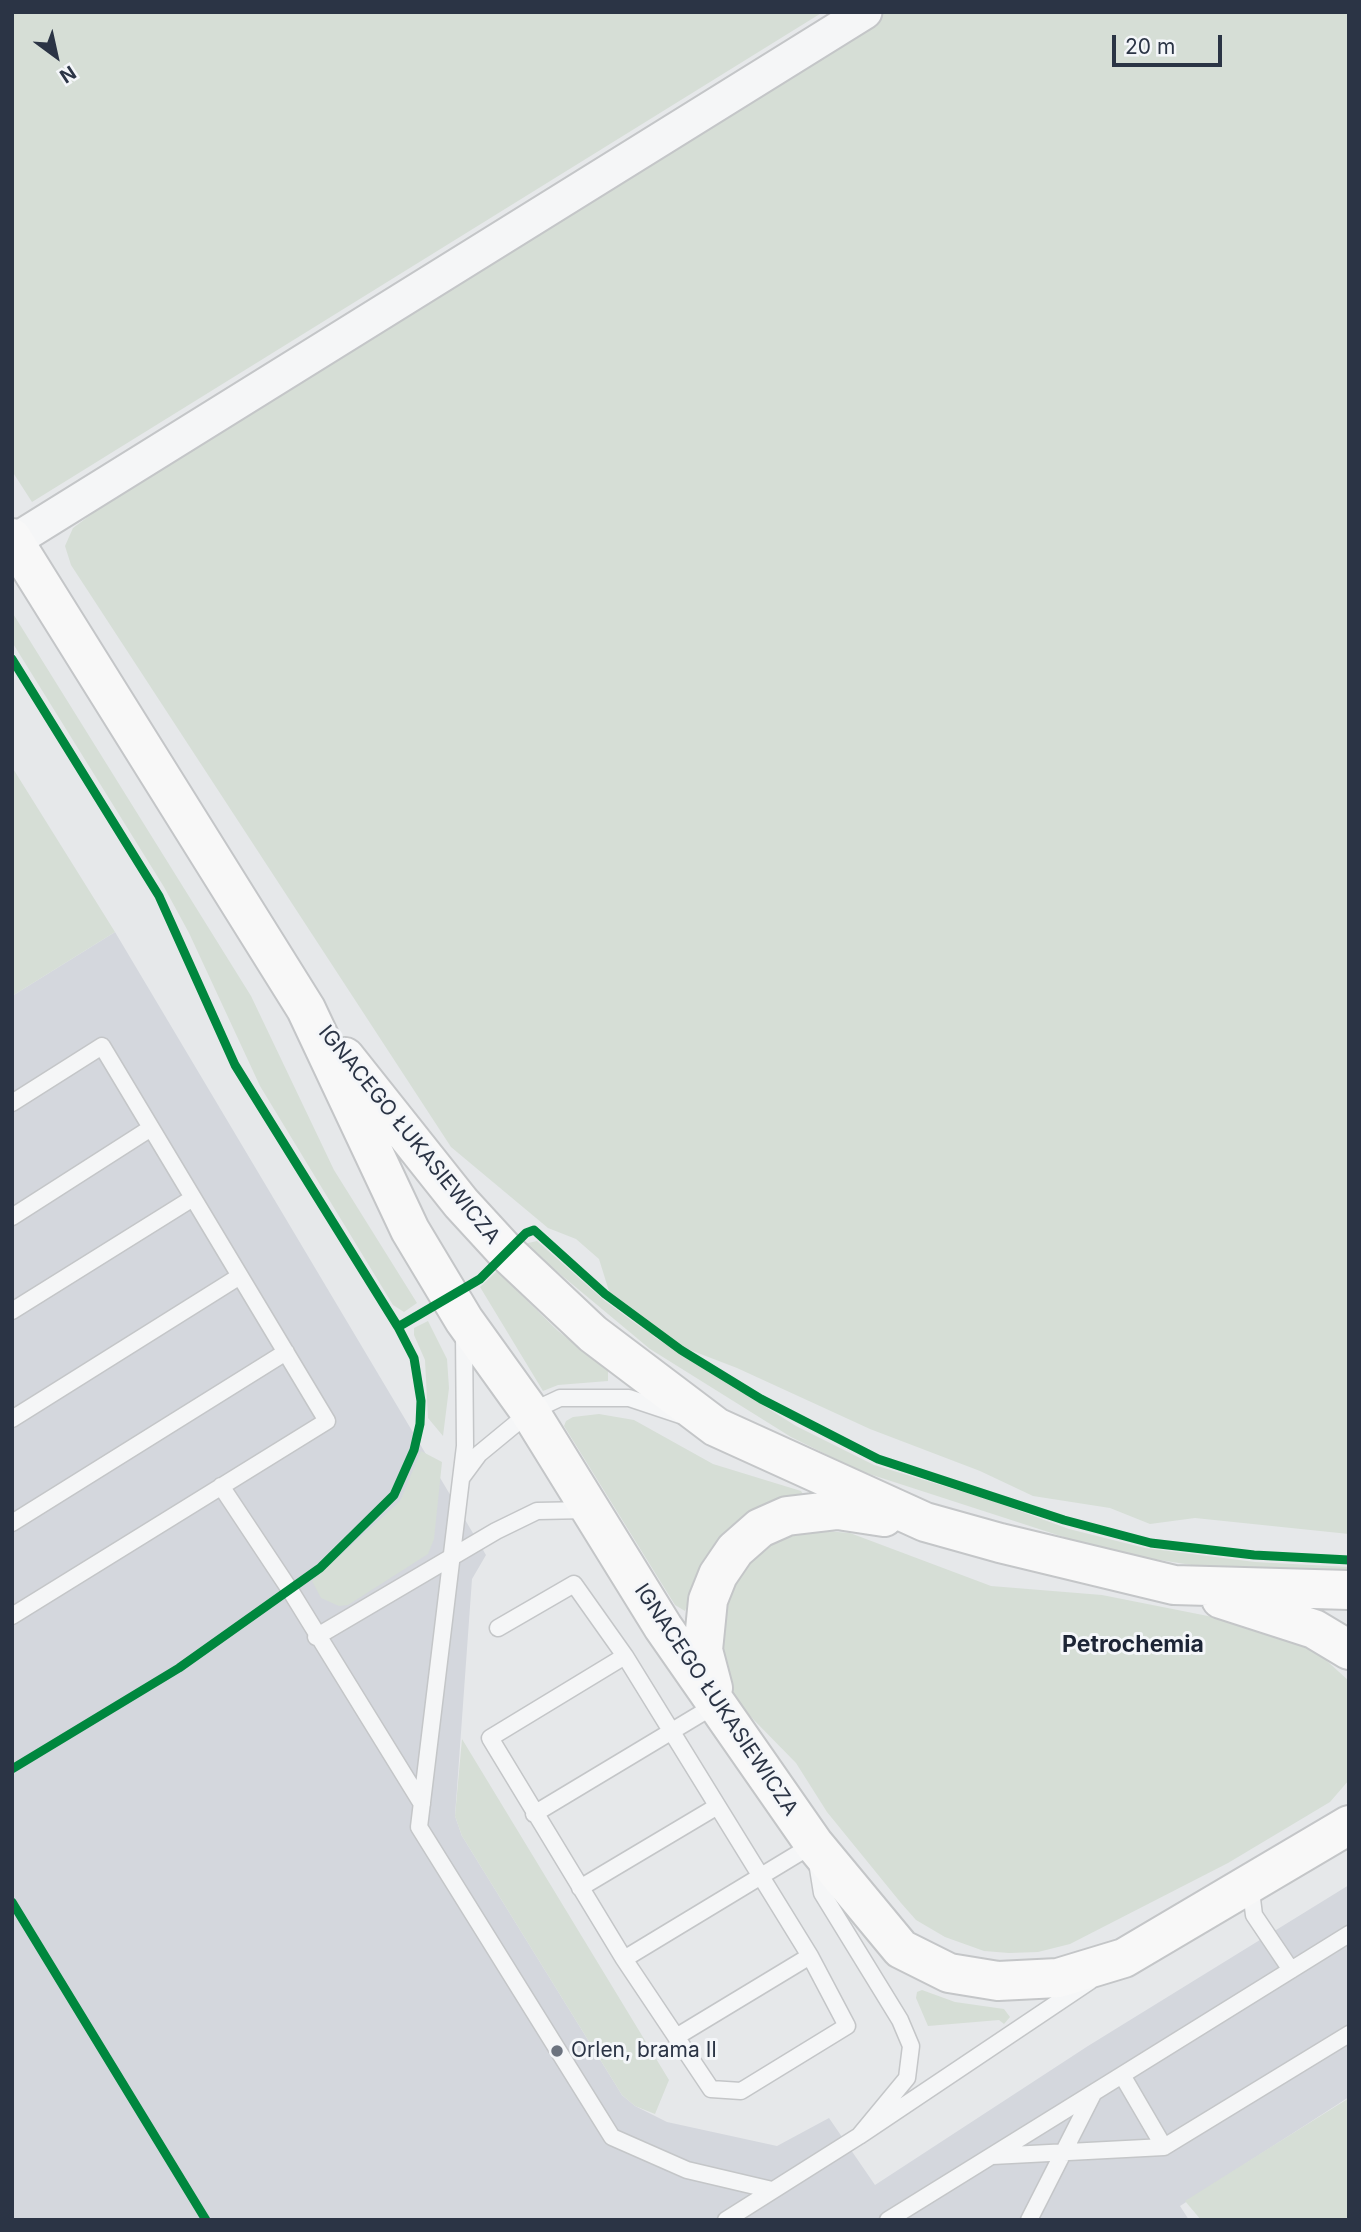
<!DOCTYPE html>
<meta charset="utf-8">
<style>
body{margin:0}
#map{position:relative;width:1361px;height:2232px;overflow:hidden;background:#e6e8ea;font-family:Inter,sans-serif}
canvas{display:block}
.frame{position:absolute;inset:0;border:14px solid #2b3445;pointer-events:none}
.north{position:absolute;left:21px;top:21px;width:70px;height:70px;-webkit-text-stroke:5px #f4f6f9;paint-order:stroke;rotate:147deg;font-size:19px;font-weight:700;line-height:28px;text-align:center;color:#2b3445}
.north::after{content:'';display:block;margin:auto;width:24px;height:32px;background:#2b3445;clip-path:polygon(50% 0,100% 100%,50% 72%,0 100%)}
.scale{position:absolute;left:1112px;top:35px;width:110px;height:32px;box-sizing:border-box;border:4px solid #2b3445;border-top:0;padding-left:9px;font-size:21px;line-height:24px;white-space:nowrap;color:#2b3445;-webkit-text-stroke:5px #f4f6f9;paint-order:stroke}
</style>
<div id="map">
<canvas width="1361" height="2232"></canvas>
<div class="frame"></div>
<div class="north">N</div>
<div class="scale">20 m</div>
</div>
<script>
const ctx = document.querySelector('canvas').getContext('2d');
ctx.lineJoin = 'round';
function paint(path, color) { ctx.fillStyle = color; ctx.fill(path, 'evenodd'); }
const poly = rows => new Path2D(rows.map(r => 'M' + r).join(''));
function trace(path, color, width, dash) { ctx.strokeStyle = color; ctx.lineWidth = width; ctx.lineCap = dash ? 'butt' : 'round'; ctx.setLineDash(dash || []); ctx.stroke(path); }
function drawText(font, color, halo, rows, align = 'center') {
  ctx.font = font + ' Inter,sans-serif'; ctx.lineWidth = 6; ctx.setLineDash([]); ctx.textBaseline = 'middle'; ctx.strokeStyle = halo; ctx.fillStyle = color; for (const [text, x, y, turn = 0] of rows) {
    ctx.save(); ctx.translate(x, y); ctx.rotate((+turn || 0) * Math.PI / 180); ctx.textAlign = isNaN(turn) ? turn : align; if (halo) ctx.strokeText(text, 0, 0); ctx.fillText(text, 0, 0); ctx.restore();
  }
}
const built = poly([
 [115,932,486,1555,472,1579,455,1816,462,1836,622,2095,635,2106,667,2122,777,2146,829,2118,875,2185,1088,2046,1349,1885,1349,2097,1180,2206,1189,2220,12,2220,12,996]
]);
const green = poly([
 [12,12,823,12,32,502,12,471],
 [882,12,1349,12,1349,1534,1195,1518,1150,1524,1110,1508,1033,1496,980,1471,870,1429,737,1368,651,1335,796,1426,874,1465,987,1499,1069,1529,1145,1548,1255,1562,1349,1567,1349,1579,1210,1568,1110,1552,860,1471,791,1437,650,1349,524,1244,537,1241,605,1301,650,1334,613,1304,599,1259,576,1239,548,1228,451,1147,71,565,65,546,73,528,185,444],
 [12,612,251,996,334,1170,417,1303,404,1312,393,1305,260,1086,189,933,164,887,12,642],
 [12,767,115,932,12,996],
 [497,1271,557,1330,608,1371,608,1381,558,1385,543,1391,480,1287],
 [428,1321,447,1359,449,1388,443,1436,428,1418,425,1360,414,1335,414,1328],
 [599,1414,634,1420,713,1464,801,1491,804,1496,692,1591,685,1611,675,1605,564,1426,566,1421,573,1417],
 [421,1451,442,1462,434,1539,428,1554,348,1605,339,1606,321,1598,312,1581,400,1501],
 [812,1530,850,1533,991,1586,1102,1595,1223,1619,1316,1651,1349,1681,1349,1780,1330,1802,1228,1863,1070,1944,1038,1952,1009,1953,984,1951,945,1937,916,1920,901,1903,827,1812,796,1763,749,1715,722,1679,719,1658,727,1597,747,1564,762,1550,777,1540],
 [462,1739,669,2080,655,2114,635,2106,622,2095,462,1836,455,1816],
 [922,1990,955,2002,1004,2009,1010,2017,1004,2024,999,2020,928,2026,916,1998,917,1992],
 [1349,2098,1349,2220,1201,2220,1185,2201]
]);
const service = poly([
 [12,1103,102,1046,327,1421,12,1616],
 [12,1217,151,1128],
 [12,1311,193,1198],
 [464,1333,465,1446,419,1827,612,2137,687,2170,772,2190],
 [12,1419,240,1276],
 [462,1477,479,1454,530,1412,560,1398,629,1398,680,1415],
 [221,1486,290,1590,422,1804],
 [12,1523,286,1352],
 [498,1628,574,1584,625,1656,490,1738,624,1959,711,2089,741,2091,847,2026,810,1956,625,1656],
 [316,1637,496,1531,537,1511,588,1510],
 [534,1814,717,1704],
 [1250,1883,1254,1915,1291,1970],
 [580,1888,716,1807],
 [1349,1934,1122,2075,1164,2147,1349,2034],
 [624,1959,814,1844,822,1893,900,2020,911,2046,907,2078,859,2136],
 [676,2037,810,1956],
 [992,2156,1164,2147],
 [726,2220,859,2136,1090,1981],
 [888,2220,1122,2075],
 [1029,2220,1093,2094]
]);
const minor = poly([
 [14,541,865,12]
]);
const secondary = poly([
 [12,538,306,1009,410,1230,464,1320,530,1412,663,1627,814,1844,901,1949,949,1973,998,1981,1058,1978,1124,1958,1349,1825],
 [345,1057,461,1203,506,1252,593,1334,716,1427,925,1522,1000,1543,1174,1585,1349,1590],
 [1221,1599,1314,1629,1349,1650],
 [713,1688,703,1650,708,1600,718,1575,735,1550,760,1528,787,1516,838,1510,884,1517]
]);
const cycleway = poly([
 [12,659,159,896,235,1065,398,1327,414,1358,421,1401,420,1424,414,1450,394,1495,320,1568,179,1668,12,1769],
 [398,1327,480,1279,526,1233,534,1230,605,1294,681,1350,761,1399,878,1459,1064,1520,1151,1543,1254,1555,1349,1560],
 [12,1902,206,2220]
]);
const markers = [
 [557,2051,7,"#6c737f"]
];
const streetNames = [
 ["IGNACEGO ŁUKASIEWICZA",409,1135,51],
 ["IGNACEGO ŁUKASIEWICZA",716,1700,56]
];
const poiNames = [
 ["Orlen, brama II",571,2051]
];
const neighbourhoodNames = [
 ["Petrochemia",1133,1645]
];
paint(built, '#d4d7dd');
paint(green, '#d6ded6');
trace(service, '#c4c6c8', 19);
trace(minor, '#c4c6c8', 37);
trace(secondary, '#c4c6c8', 42);
trace(service, '#f5f6f7', 16);
trace(minor, '#f5f6f7', 33);
trace(secondary, '#f8f8f8', 38);
trace(cycleway, '#00873e', 9);
for (const [x, y, r, color] of markers) { const dot = new Path2D(); dot.arc(x, y, r, 0, 2 * Math.PI); ctx.fillStyle = color; ctx.fill(dot); trace(dot, '#f4f6f9', 2.5); }
drawText('21px', '#2b3445', '#f4f6f9', streetNames);
drawText('21px', '#2b3445', '#f4f6f9', poiNames, 'left');
drawText('bold 23px', '#1d2536', '#f4f6f9', neighbourhoodNames);
</script>
